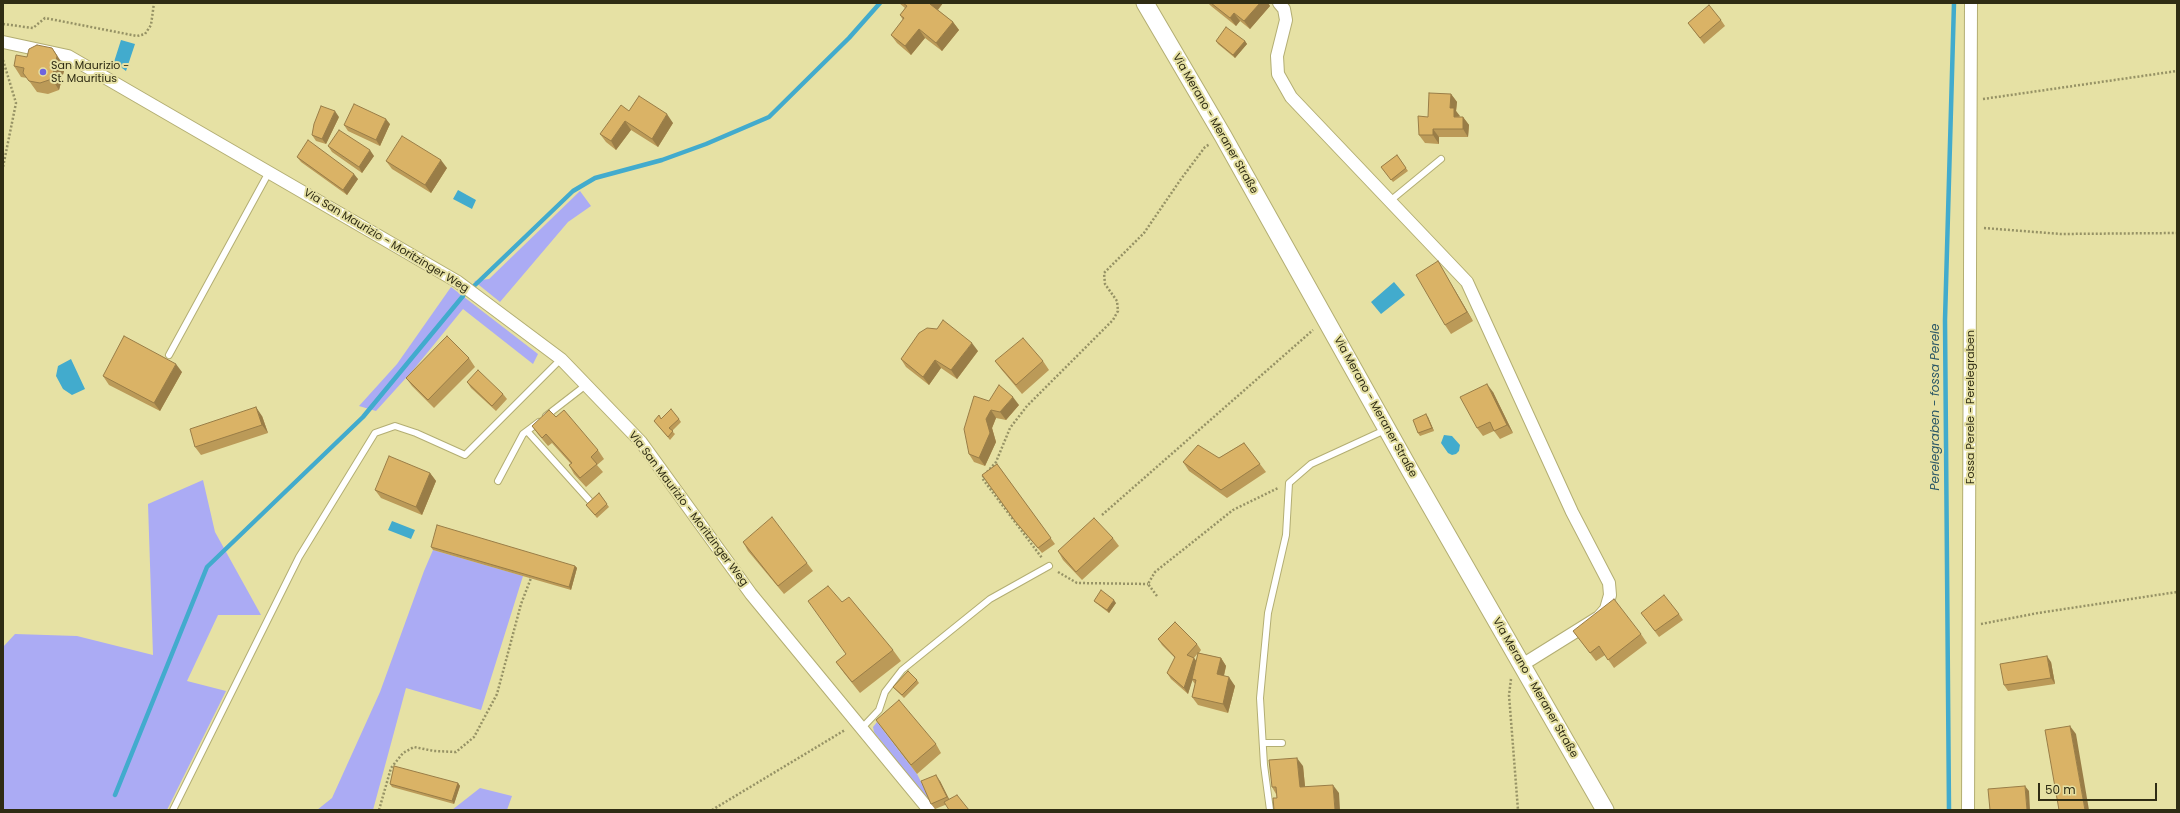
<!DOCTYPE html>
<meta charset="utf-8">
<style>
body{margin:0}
#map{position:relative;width:2180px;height:813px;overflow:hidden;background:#e6e1a4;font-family:Poppins,sans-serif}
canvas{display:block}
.frame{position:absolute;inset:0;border:4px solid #2f2c14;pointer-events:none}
.scale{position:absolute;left:2038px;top:783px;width:119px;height:18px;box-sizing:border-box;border:2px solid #2f2c14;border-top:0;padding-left:5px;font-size:12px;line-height:14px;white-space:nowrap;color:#2f2c14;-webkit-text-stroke:3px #e6e1a4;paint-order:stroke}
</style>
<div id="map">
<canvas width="2180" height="813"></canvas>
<div class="frame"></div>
<div class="scale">50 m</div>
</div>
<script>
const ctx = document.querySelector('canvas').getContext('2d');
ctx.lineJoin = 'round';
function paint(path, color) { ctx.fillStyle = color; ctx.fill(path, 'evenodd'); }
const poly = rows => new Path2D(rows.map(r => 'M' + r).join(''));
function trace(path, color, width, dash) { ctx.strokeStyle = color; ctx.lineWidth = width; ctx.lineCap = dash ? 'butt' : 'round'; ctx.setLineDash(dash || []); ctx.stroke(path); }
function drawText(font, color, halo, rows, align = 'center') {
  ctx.font = font + ' Poppins,sans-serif'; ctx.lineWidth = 4; ctx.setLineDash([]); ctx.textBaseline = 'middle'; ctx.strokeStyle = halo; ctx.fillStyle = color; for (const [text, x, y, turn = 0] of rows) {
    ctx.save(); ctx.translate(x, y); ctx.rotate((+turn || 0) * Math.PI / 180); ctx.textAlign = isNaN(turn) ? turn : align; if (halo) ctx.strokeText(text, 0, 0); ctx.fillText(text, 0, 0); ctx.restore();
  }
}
const green = poly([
 [580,191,591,206,568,222,500,302,474,281,489,279],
 [451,287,538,354,533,364,463,309,414,369,376,411,359,406,397,364],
 [203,480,215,532,261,615,218,615,187,681,226,691,167,810,3,810,3,647,15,634,77,636,153,655,148,504],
 [433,550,523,576,481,710,406,688,373,810,317,810,332,798,380,692,424,571],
 [877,722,917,774,935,809,874,732,873,727],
 [480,788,512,796,507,810,452,810]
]);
const water = poly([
 [121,40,135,44,126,71,114,62],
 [458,190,476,200,472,209,453,199],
 [1394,282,1405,295,1381,314,1371,302],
 [71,359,85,389,72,395,63,389,56,376,58,366],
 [1444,435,1452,436,1460,445,1459,451,1456,454,1452,455,1448,453,1441,443],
 [392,521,415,530,411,539,388,530]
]);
const stream = poly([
 [475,285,573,191,595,178,662,160,706,144,769,117,849,38,880,3],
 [115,795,207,567,363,417,463,296],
 [1949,810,1945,320,1954,3]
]);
const path = poly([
 [3,24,33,28,45,18,137,36,145,34,151,25,154,3],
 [3,60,16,103,3,167],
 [1983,99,2177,71],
 [1984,228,2061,234,2177,233],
 [987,472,996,462,1010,428,1027,406,1113,320,1118,311,1117,301,1105,284,1104,273,1144,233,1181,179,1205,147,1210,144],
 [984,476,982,478,1042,558],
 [1102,515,1313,330],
 [1058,572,1077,583,1148,584],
 [1157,596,1148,584,1155,572,1233,510,1278,488],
 [1981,624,2038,613,2177,592],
 [1511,679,1509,695,1518,810],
 [379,810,391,768,403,753,414,747,434,751,456,752,474,737,497,694,521,604,531,578],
 [712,810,845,730]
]);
const lane = poly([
 [1390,201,1441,159],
 [169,355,269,172],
 [546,416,586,385],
 [527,431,589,500],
 [498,481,523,434,539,422],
 [861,729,879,710,885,692,902,670,990,599,1049,566],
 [1263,743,1282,743],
 [173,810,299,557,375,433,395,426,416,433,465,455,561,359],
 [1270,810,1264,765,1260,698,1268,613,1286,535,1289,483,1311,464,1385,430]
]);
const street = poly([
 [1279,3,1284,9,1286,20,1277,56,1278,74,1291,97,1467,282,1572,512,1609,583,1610,595,1606,609,1599,617,1522,665],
 [3,42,68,56,458,282,561,359,641,442,751,594,929,810],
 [1968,810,1971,3]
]);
const secondary = poly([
 [1145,3,1223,136,1411,472,1605,810]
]);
const wall = poly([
 [899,3,943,3,938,10,953,22,959,30,942,51,925,38,911,55,897,43,891,35,903,20,900,15,905,8],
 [1208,3,1268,3,1270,6,1250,29,1240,21,1236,26,1211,6],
 [1721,20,1725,26,1704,44,1688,23],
 [1216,41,1245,41,1247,44,1235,58,1218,44],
 [14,66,65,67,59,90,48,94,37,92,27,78,21,77],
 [1451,94,1457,102,1456,111,1460,117,1463,117,1469,125,1468,137,1439,137,1439,144,1425,143,1419,135,1428,117],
 [629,111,673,123,658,147,631,130,616,150,606,142,600,134],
 [339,117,326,144,316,141,312,135],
 [390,124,380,146,348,131,344,125],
 [328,146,374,156,362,173,332,152],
 [1397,155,1408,171,1393,182,1381,167],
 [297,157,358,179,347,195,301,162],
 [386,161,447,168,431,193,392,169],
 [1443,270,1473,321,1451,334,1445,325],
 [978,351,957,379,941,368,929,385,906,367,901,359],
 [469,358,475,367,434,408,412,386,406,378],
 [995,361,1043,361,1049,370,1022,394,1001,369],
 [182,372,160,411,109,385,103,376],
 [467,382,503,394,507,399,496,411,471,388],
 [1493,392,1513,433,1500,439,1494,431,1483,436,1477,428],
 [989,401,1019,405,1006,420,996,418,992,428,996,442,985,466,974,462,969,454],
 [262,416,268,433,201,455,195,447],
 [556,417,598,450,604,459,597,465,603,472,586,487,574,474,569,465,571,464,552,443,548,446,538,434,532,426],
 [1428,417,1434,431,1420,436,1418,433],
 [661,419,679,419,681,422,672,431,675,434,670,440,654,421],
 [1244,443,1266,472,1227,498,1189,471,1183,462,1219,458],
 [997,464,1055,544,1042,553,1019,526,982,475],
 [430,473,436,481,422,515,381,498,375,490],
 [599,493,609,507,597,518,586,505],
 [1113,538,1119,546,1082,580,1063,560,1058,551],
 [743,542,807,563,813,571,784,594,748,551],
 [431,547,575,566,577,568,571,590,433,550],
 [1094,601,1116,603,1109,613,1096,603],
 [842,602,893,650,901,661,860,693,844,673,836,662,846,655],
 [1641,613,1679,614,1683,620,1659,637],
 [1573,631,1641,634,1647,643,1614,668,1605,655,1596,661],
 [1158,639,1197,644,1201,650,1199,653,1221,658,1226,666,1224,676,1235,686,1228,713,1198,705,1192,697,1195,684,1192,680,1188,694,1171,679,1167,673,1175,658,1162,645],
 [1198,653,1196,661,1194,658],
 [2051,662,2055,684,2008,691,2004,685],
 [917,680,919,683,904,698,893,687],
 [876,720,936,744,941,753,917,774],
 [1303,766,1305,787,1339,793,1277,798,1276,794,1272,787],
 [940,781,949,799,945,805,935,809,931,804],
 [458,783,460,786,454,804,392,787,390,784]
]);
const shadedWall = poly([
 [931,3,943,3,936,12,930,4],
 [1260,3,1268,3,1270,6,1250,29,1244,21],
 [1234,13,1240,21,1236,26,1230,18],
 [953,22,959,30,942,51,936,43],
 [919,29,925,38,911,55,905,46],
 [1245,41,1247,44,1235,58,1233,55],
 [52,48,65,67,59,90,52,79],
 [1451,94,1457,102,1456,111,1460,116,1454,117,1450,108],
 [335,111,339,117,326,144,322,139],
 [667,114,673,123,658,147,652,139],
 [1463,117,1469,125,1468,137,1463,129],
 [386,119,390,124,380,146,376,140],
 [625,121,631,130,616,150,611,141],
 [1433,129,1439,137,1439,144,1433,135],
 [370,150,374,156,362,173,359,167],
 [441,160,447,168,431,193,425,185],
 [354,174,358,179,347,195,343,190],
 [1438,261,1443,270,1473,321,1467,312],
 [972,343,978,351,957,379,951,370],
 [935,360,941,368,929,385,923,377],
 [176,364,182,372,160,411,154,403],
 [1487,384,1493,392,1513,433,1507,425],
 [1013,397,1019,405,1006,420,1000,412],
 [256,407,262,416,268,433,262,425],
 [991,410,996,418,992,428,996,442,985,466,979,458,986,419],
 [1426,414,1428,417,1434,431,1432,428],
 [430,473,436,481,422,515,416,507],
 [575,566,577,568,571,590,569,587],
 [1114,600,1116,603,1109,613,1107,610],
 [2047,656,2051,662,2055,684,2051,678],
 [1194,658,1198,663,1188,694,1184,688],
 [1221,658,1226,666,1222,683,1217,674],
 [1229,677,1235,686,1228,713,1223,704],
 [2070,726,2076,734,2089,810,2085,810],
 [1297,758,1303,766,1306,796,1300,787],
 [936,775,940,781,951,803,947,797],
 [458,783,460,786,454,804,452,801],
 [1333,785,1339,793,1340,810,1335,810],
 [2025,786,2029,791,2030,810,2027,810]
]);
const building = poly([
 [903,3,931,3,930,4,953,22,936,43,919,29,905,46,891,35,904,18,900,15,907,6,903,3],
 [1211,3,1260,3,1244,21,1234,13,1230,18,1211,3],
 [1709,5,1721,20,1700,38,1688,23,1709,5],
 [1226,27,1245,41,1233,55,1216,41,1226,27],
 [37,45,52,48,57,56,52,79,40,83,29,81,23,73,24,68,14,66,16,55,27,57,29,49,37,45],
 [1429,93,1451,94,1450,108,1454,108,1454,117,1463,117,1463,129,1433,129,1433,135,1419,135,1418,116,1428,117,1429,93],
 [639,96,667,114,652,139,625,121,611,141,600,134,621,105,629,111,639,96],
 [354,104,386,119,376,140,344,125,354,104],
 [321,106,335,111,322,139,312,135,314,124,321,106],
 [339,130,370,150,359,167,328,146,339,130],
 [402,136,441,160,425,185,386,161,402,136],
 [308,140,354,174,343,190,297,157,308,140],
 [1397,155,1406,168,1391,180,1381,167,1397,155],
 [1438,261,1467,312,1445,325,1416,275,1438,261],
 [943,320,972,343,951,370,935,360,923,377,901,359,919,333,927,328,937,329,943,320],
 [124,336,176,364,154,403,103,376,124,336],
 [447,336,469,358,428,400,406,378,447,336],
 [1023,338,1043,361,1016,385,995,361,1023,338],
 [478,370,503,394,492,406,467,382,478,370],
 [1487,384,1507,425,1494,431,1490,422,1477,428,1460,397,1487,384],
 [999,385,1013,397,1000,412,991,410,986,419,990,433,979,458,969,454,964,429,974,396,989,401,999,385],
 [256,407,262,425,195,447,190,429,256,407],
 [671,409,679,419,669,428,673,431,668,437,654,421,659,415,661,419,671,409],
 [549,410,556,417,564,410,598,450,591,457,597,464,580,478,569,465,572,463,546,434,542,438,532,426,549,410],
 [1426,414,1432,428,1418,433,1413,420,1426,414],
 [1244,443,1260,464,1221,490,1183,462,1198,445,1219,458,1244,443],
 [389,456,430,473,416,507,375,490,389,456],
 [997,464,1051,538,1038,548,1015,521,982,475,997,464],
 [599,493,607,504,595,515,586,505,599,493],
 [772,517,807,563,778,586,743,542,772,517],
 [1094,518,1113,538,1076,572,1058,551,1094,518],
 [437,525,575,566,569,587,431,547,437,525],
 [828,586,842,602,849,597,893,650,852,682,836,662,846,654,808,601,828,586],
 [1101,590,1114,600,1107,610,1094,601,1101,590],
 [1664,595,1679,614,1655,631,1641,613,1664,595],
 [1614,599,1641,634,1608,660,1599,646,1590,653,1573,631,1614,599],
 [1175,622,1197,644,1187,655,1194,658,1184,688,1167,673,1175,657,1158,639,1175,622],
 [1198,653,1221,658,1217,674,1229,677,1223,704,1192,697,1196,680,1192,679,1198,653],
 [2047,656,2051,678,2004,685,2000,664,2047,656],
 [908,671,917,680,902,695,893,687,908,671],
 [899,700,936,744,911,765,876,720,899,700],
 [2070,726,2085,810,2059,810,2045,730,2070,726],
 [1297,758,1300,787,1333,785,1335,810,1274,810,1273,798,1277,798,1276,787,1272,787,1269,760,1297,758],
 [394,766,458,783,452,801,390,784,394,766],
 [936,775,947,797,931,804,921,781,936,775],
 [2025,786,2027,810,1990,810,1988,789,2025,786],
 [957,795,969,810,949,810,944,802,957,795]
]);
const markers = [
 [43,72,4,"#6f64de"]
];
const poiNames = [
 ["San Maurizio -",51,66],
 ["St. Mauritius",51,79]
];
const streetNames = [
 ["Via Merano - Meraner Straße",1215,124,60],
 ["Via San Maurizio - Moritzinger Weg",386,241,31],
 ["Via Merano - Meraner Straße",1375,407,61],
 ["Fossa Perele - Perelegraben",1971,407,-90],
 ["Via San Maurizio - Moritzinger Weg",688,509,53],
 ["Via Merano - Meraner Straße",1535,688,60]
];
const waterNames = [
 ["Perelegraben - fossa Perele",1936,407,-90]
];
paint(green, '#ababf4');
paint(water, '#42abcd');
trace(stream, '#42abcd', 4.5);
trace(lane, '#b3ae73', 8);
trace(street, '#b3ae73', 14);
trace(secondary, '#b3ae73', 19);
trace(path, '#969265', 2.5, [2, 2]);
trace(lane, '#fff', 6);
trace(street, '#fff', 12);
trace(secondary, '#fff', 17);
paint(wall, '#bb9a58');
paint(shadedWall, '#997d47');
paint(building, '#dab366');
trace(building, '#997d47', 1);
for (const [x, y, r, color] of markers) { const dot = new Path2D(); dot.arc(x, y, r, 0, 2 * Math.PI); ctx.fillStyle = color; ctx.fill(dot); trace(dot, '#e6e1a4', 1.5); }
drawText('11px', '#2f2c14', '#e6e1a4', poiNames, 'left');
drawText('11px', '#2f2c14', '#e6e1a4', streetNames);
drawText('italic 12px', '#2b5766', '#e6e1a4', waterNames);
</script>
